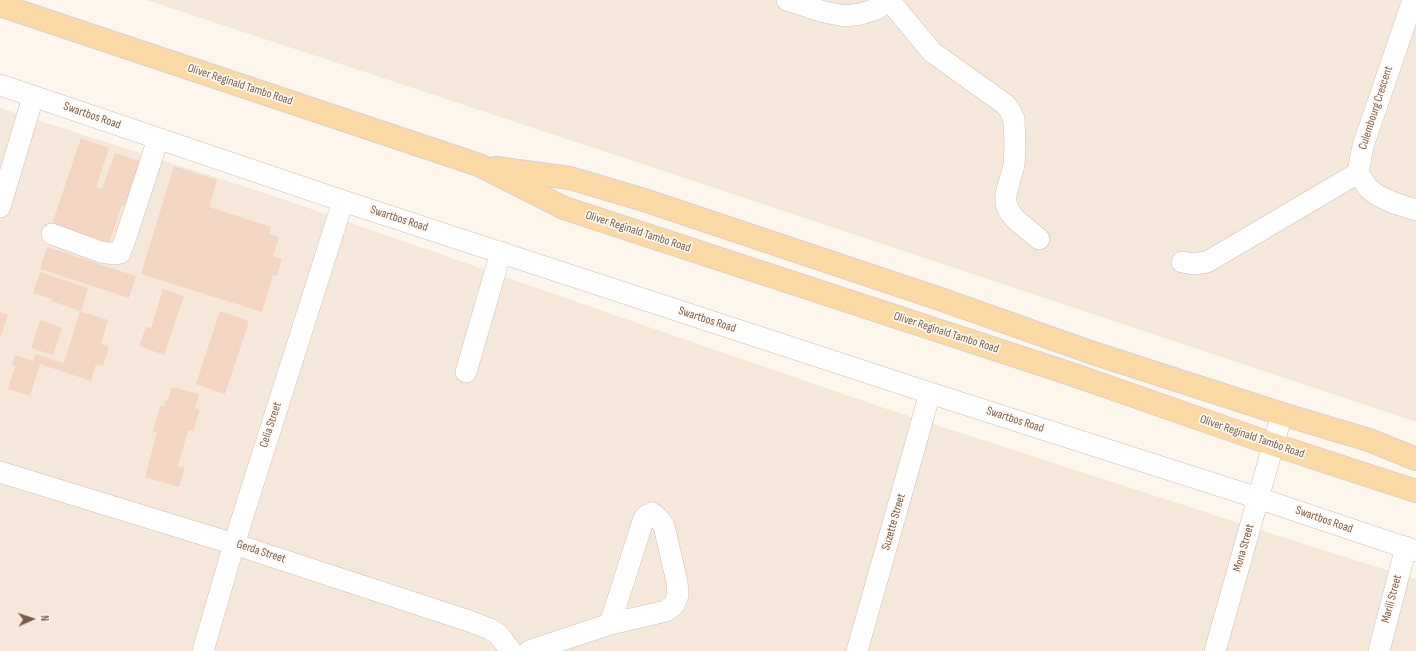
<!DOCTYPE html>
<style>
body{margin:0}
#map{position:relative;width:1416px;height:651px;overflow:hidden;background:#fdf6ec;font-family:"Sofia Sans Condensed",sans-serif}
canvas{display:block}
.north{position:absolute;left:12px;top:599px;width:40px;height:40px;-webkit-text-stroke:3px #fffaf3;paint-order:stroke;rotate:87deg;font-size:11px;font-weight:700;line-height:16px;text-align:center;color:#7a5c4d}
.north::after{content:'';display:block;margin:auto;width:14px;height:18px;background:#7a5c4d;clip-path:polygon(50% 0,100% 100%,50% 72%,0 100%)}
</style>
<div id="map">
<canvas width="1416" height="651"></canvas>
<div class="north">N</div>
</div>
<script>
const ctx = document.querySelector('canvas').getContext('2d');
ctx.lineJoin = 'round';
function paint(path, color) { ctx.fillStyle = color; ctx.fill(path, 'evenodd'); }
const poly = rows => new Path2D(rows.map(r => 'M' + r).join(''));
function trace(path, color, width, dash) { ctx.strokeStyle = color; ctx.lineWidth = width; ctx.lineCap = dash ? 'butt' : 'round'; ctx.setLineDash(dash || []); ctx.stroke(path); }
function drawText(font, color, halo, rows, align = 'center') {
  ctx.font = font + ' "Sofia Sans Condensed",sans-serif'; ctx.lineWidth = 3.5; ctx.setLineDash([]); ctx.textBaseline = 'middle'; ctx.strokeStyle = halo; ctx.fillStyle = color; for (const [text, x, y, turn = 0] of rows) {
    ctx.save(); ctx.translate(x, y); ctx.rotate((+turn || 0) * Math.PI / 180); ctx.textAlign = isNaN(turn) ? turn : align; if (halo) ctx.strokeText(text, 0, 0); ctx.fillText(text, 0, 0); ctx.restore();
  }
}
const residential = poly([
 [147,0,1416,0,1416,422,624,158],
 [0,108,274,196,643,325,887,409,1310,546,1416,579,1416,651,0,651]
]);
const building = poly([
 [81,138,109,148,96,187,102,189,115,153,146,163,131,208,122,205,107,249,50,230],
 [174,166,217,180,209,207,271,227,269,234,279,237,273,256,282,259,277,276,273,275,262,312,141,274],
 [47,247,136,276,129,298,40,269],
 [40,272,88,288,81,311,51,301,52,299,33,293],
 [163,289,184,296,164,355,139,346,146,327,151,328],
 [80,311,108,320,101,344,109,347,103,366,96,364,91,381,40,364,30,396,8,389,15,366,12,365,15,355,33,361,35,354,64,363],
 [220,311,249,321,225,394,196,384],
 [0,312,8,315,0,338],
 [40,320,62,328,53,355,31,348],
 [172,387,199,394,195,408,200,409,193,431,188,430,178,466,185,468,179,487,145,477,157,433,153,431,160,406,164,407,166,399,168,400]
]);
const minor = poly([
 [787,0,824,12,845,16,861,14,876,9,889,0],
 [889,0,932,52,1006,105,1010,111,1014,119,1015,145,1014,165,1006,194,1006,203,1009,211,1015,219,1039,239],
 [1413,0,1363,146,1358,173,1368,188,1377,195,1394,203,1416,210],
 [0,85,343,201,930,393,1258,498,1416,551],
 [0,207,33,97],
 [52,234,101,252,115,254,120,253,124,243,158,139],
 [1182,262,1193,264,1207,262,1358,173],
 [466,372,501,252],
 [0,472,234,544,469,621,490,629,498,634,511,651],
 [203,651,234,544,343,201],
 [529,651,610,624,666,611,674,605,678,595,677,582,664,526,658,518,652,513,646,516,643,521,610,624],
 [857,651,930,393],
 [1215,651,1282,414],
 [1379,651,1406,547]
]);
const major = poly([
 [0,5,479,165,564,208,1068,373,1272,444,1416,491],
 [496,168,570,178,644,200,943,300,1093,353,1282,414,1369,440,1416,459]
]);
const streetNames = [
 ["Oliver Reginald Tambo Road",240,85,18],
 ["Culembourg Crescent",1376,108,-72],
 ["Swartbos Road",92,116,19],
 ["Swartbos Road",399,219,18],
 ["Oliver Reginald Tambo Road",638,232,18],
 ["Swartbos Road",707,320,18],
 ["Oliver Reginald Tambo Road",946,333,18],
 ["Swartbos Road",1015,420,18],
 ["Celia Street",271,425,-72],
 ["Oliver Reginald Tambo Road",1252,437,19],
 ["Swartbos Road",1324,520,19],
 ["Suzette Street",894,522,-74],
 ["Mona Street",1244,548,-74],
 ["Gerda Street",261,552,18],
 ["Marili Street",1392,599,-75]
];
paint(residential, '#f5e8da');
paint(building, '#f3d5c3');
trace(minor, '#d1beb0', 22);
trace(major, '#dad1cd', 24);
trace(minor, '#fff', 21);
trace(major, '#fbd9a5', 22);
drawText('12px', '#7a5c4d', '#fffaf3', streetNames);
</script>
